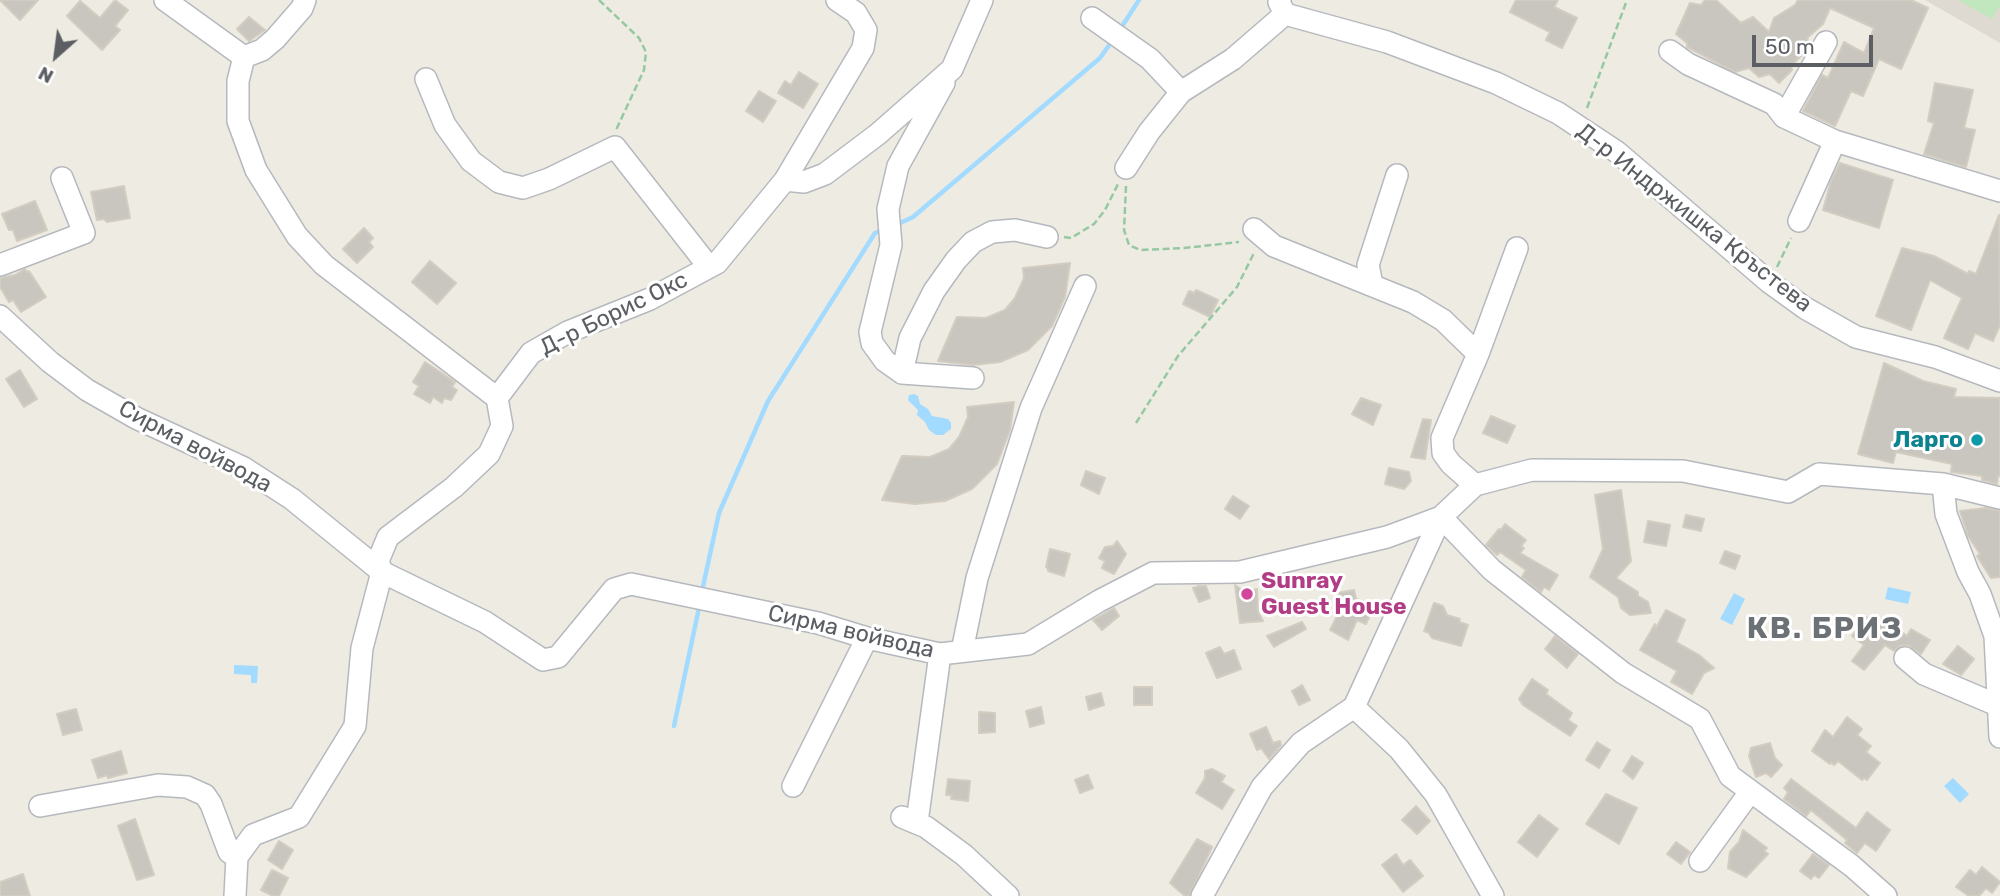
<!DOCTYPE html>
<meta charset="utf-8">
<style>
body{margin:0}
#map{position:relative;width:2000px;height:896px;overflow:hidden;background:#eeebe2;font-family:Rubik,sans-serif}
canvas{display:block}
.north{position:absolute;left:21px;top:21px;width:70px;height:70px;-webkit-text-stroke:5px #fff;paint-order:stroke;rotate:208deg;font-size:19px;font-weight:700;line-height:28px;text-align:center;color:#5b5f64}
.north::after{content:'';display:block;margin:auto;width:24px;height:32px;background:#5b5f64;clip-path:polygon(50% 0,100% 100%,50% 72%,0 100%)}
.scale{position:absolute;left:1752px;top:35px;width:121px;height:32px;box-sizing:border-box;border:4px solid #5b5f64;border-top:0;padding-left:9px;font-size:21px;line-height:24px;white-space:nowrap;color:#5b5f64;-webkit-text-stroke:5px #fff;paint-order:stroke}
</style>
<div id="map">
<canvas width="2000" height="896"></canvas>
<div class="north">N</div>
<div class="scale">50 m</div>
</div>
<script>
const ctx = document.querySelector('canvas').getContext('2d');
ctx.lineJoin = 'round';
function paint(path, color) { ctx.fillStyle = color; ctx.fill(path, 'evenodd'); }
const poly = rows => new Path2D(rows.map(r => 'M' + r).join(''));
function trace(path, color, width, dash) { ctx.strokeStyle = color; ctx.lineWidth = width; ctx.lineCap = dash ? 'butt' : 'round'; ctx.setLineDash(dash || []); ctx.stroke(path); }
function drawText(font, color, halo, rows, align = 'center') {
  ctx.font = font + ' Rubik,sans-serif'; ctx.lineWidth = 6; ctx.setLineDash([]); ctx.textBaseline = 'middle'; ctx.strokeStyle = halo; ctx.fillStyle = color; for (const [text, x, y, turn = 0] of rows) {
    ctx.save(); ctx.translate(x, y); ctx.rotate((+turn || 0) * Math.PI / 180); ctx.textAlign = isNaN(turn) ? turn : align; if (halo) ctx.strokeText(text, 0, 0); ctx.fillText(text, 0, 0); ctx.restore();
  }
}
const education = poly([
 [1925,0,2000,0,2000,43]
]);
const green = poly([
 [1958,0,2000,0,2000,6,1992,19]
]);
const water = poly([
 [914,394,918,396,920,404,928,409,932,416,948,419,951,423,951,429,943,435,936,435,929,430,925,422,917,415,918,410,908,400,909,395],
 [1888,587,1911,592,1908,604,1885,599],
 [1734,593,1745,599,1732,625,1720,619],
 [234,665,258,666,257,683,251,683,251,675,234,674],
 [1953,778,1969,794,1960,803,1944,786]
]);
const stream = poly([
 [1119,31,1139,0],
 [896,225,913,217,1100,58,1112,41],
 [702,591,719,513,768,401,875,233,884,229],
 [674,726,700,603]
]);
const building = poly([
 [0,0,38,0,20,20,0,0],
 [115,0,128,10,115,26,120,30,102,50,67,16,80,1,100,18,115,0],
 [1516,0,1558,0,1554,7,1577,18,1562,48,1546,40,1550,32,1510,12,1516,0],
 [1705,0,1716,0,1741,23,1753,17,1769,32,1774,18,1795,5,1798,0,1911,0,1928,8,1901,69,1879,59,1863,96,1851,91,1835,126,1803,111,1822,75,1828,78,1844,42,1864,53,1874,28,1830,8,1823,24,1807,38,1810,44,1805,52,1791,66,1792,70,1779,83,1770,74,1759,77,1749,68,1735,72,1687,47,1687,43,1676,34,1690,3,1701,5,1705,0],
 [249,17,265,30,249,41,237,29,249,17],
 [799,72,818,84,803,108,778,93,785,81,791,85,799,72],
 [1935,83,1973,90,1964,128,1975,130,1966,167,1924,154,1934,123,1928,121,1935,83],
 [759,91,776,101,763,122,746,111,759,91],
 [1840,163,1893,180,1879,228,1823,210,1831,181,1840,163],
 [124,186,130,218,107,222,104,219,97,220,91,192,124,186],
 [35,201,47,230,17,241,13,230,9,230,2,214,35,201],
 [1999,215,2000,325,1993,341,1975,333,1968,349,1944,338,1962,298,1930,280,1911,330,1876,316,1902,248,1934,256,1968,274,1969,271,1976,274,1999,215],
 [364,228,373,238,369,242,373,247,357,263,343,249,364,228],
 [430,261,456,283,437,304,412,282,430,261],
 [1070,263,1065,297,1052,326,1028,350,1000,362,973,365,938,361,957,317,986,318,1005,310,1015,298,1024,278,1023,268,1070,263],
 [25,269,27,272,29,271,46,297,21,312,13,300,9,302,0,287,0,278,15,275,25,269],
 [1196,290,1218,300,1210,317,1183,304,1189,291,1194,293,1196,290],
 [425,362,455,382,452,387,457,390,451,400,444,398,442,403,433,397,430,403,414,394,419,386,413,382,425,362],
 [1884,363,1923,381,1956,389,1954,397,2000,398,2000,476,1998,476,1997,484,1982,480,1982,476,1951,472,1952,464,1896,452,1893,463,1858,454,1884,363],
 [20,370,37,399,24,407,6,379,20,370],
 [1361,398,1381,405,1373,425,1352,414,1361,398],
 [1014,402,1010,430,997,464,972,489,945,501,915,504,882,500,902,456,930,457,949,449,959,437,968,417,967,407,1014,402],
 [1491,416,1515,426,1507,443,1483,433,1491,416],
 [1423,419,1431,420,1425,459,1411,457,1423,419],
 [1389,468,1409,472,1411,481,1404,489,1385,484,1389,468],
 [1086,471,1105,478,1099,494,1081,485,1086,471],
 [1621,490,1631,561,1616,578,1638,592,1638,596,1648,602,1651,613,1630,615,1621,608,1618,597,1590,577,1603,549,1595,495,1621,490],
 [1233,496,1249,506,1240,519,1225,509,1233,496],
 [1986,508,2000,511,2000,577,1991,578,1977,556,1980,554,1968,536,1960,511,1986,508],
 [1686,515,1704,519,1701,531,1683,527,1686,515],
 [1648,521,1670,525,1666,546,1644,542,1648,521],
 [1505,524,1526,540,1521,546,1524,548,1520,553,1558,575,1549,590,1544,587,1541,592,1522,577,1526,570,1500,552,1497,555,1486,545,1499,529,1501,530,1505,524],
 [1117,541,1126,554,1114,574,1102,568,1105,561,1099,558,1105,547,1113,546,1117,541],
 [1050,549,1070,554,1064,576,1048,571,1048,568,1046,567,1050,549],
 [1725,551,1740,556,1735,569,1720,563,1725,551],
 [1235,585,1245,592,1257,589,1258,612,1263,621,1240,623,1235,585],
 [1199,586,1206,586,1210,598,1199,602,1193,588,1199,586],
 [1354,590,1356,599,1364,601,1363,608,1371,612,1366,624,1357,620,1348,640,1330,630,1341,608,1338,593,1354,590],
 [1434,603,1443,606,1447,615,1460,619,1459,622,1468,625,1461,646,1432,638,1429,633,1424,631,1434,603],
 [1114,608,1119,616,1102,630,1093,620,1114,608],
 [1666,610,1685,620,1676,642,1699,655,1714,668,1704,673,1692,694,1671,682,1677,671,1640,650,1655,624,1656,628,1666,610],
 [1866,617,1878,627,1884,619,1907,636,1911,629,1930,640,1921,654,1908,645,1900,646,1894,651,1885,645,1864,670,1852,661,1864,645,1852,636,1866,617],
 [1302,622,1306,629,1274,647,1267,636,1302,622],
 [1555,636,1578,654,1567,668,1545,649,1555,636],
 [1958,646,1974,659,1961,675,1943,664,1958,646],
 [1220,647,1224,654,1234,650,1241,669,1217,678,1206,653,1220,647],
 [1532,679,1548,690,1546,694,1572,713,1568,720,1577,726,1570,736,1523,705,1519,699,1532,679],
 [1302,685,1310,700,1299,705,1292,691,1302,685],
 [1134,687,1152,687,1152,705,1134,705,1134,687],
 [1101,693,1104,705,1089,710,1086,697,1101,693],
 [1041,707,1044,723,1030,727,1026,711,1041,707],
 [76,709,82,730,63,735,57,714,76,709],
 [979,712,995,713,995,732,979,733,979,712],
 [1847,717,1862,729,1857,735,1871,746,1866,752,1880,763,1867,780,1864,778,1862,780,1838,761,1834,765,1831,762,1830,764,1812,751,1825,730,1833,737,1847,717],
 [1266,727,1273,743,1280,741,1281,745,1269,759,1261,748,1257,750,1250,734,1266,727],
 [1597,742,1610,750,1599,768,1586,760,1597,742],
 [1770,743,1775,758,1782,765,1771,777,1766,773,1756,777,1749,756,1751,748,1770,743],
 [121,751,127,773,108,778,107,775,98,778,92,760,121,751],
 [1632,756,1643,763,1633,779,1623,771,1632,756],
 [1212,769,1225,776,1221,782,1234,790,1222,809,1196,793,1205,778,1205,771,1212,769],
 [1088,775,1093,788,1080,793,1075,780,1088,775],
 [948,779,970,781,968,801,951,799,952,795,946,795,948,779],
 [1791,779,1856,828,1867,812,1890,830,1876,851,1865,843,1857,853,1845,843,1847,840,1811,810,1806,816,1784,799,1788,792,1784,788,1791,779],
 [1606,794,1637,808,1619,844,1586,824,1606,794],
 [1416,806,1430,821,1417,834,1402,820,1416,806],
 [1539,815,1558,829,1537,857,1518,842,1539,815],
 [135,819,154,875,137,880,118,826,135,819],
 [1743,830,1767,848,1764,851,1768,854,1746,877,1728,868,1730,852,1739,842,1743,830],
 [1197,839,1212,847,1189,896,1185,896,1170,883,1197,839],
 [279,841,293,850,282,869,268,860,279,841],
 [1676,842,1690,852,1681,864,1667,854,1676,842],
 [1396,854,1403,865,1410,860,1423,876,1403,892,1382,865,1396,854],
 [1813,854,1829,865,1819,878,1814,875,1811,879,1800,871,1813,854],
 [1982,867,2000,882,1992,893,1986,888,1979,896,1969,896,1956,887,1970,870,1976,875,1982,867],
 [272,870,288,878,279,896,273,896,261,890,272,870],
 [23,874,30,896,0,896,0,882,23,874]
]);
const path = poly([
 [599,0,639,38,646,52,644,70,616,130],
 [1587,108,1627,0],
 [1126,186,1124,230,1129,245,1140,250,1184,248,1239,242],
 [1064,237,1071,238,1094,224,1105,210,1118,184],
 [1777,267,1791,238],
 [1136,423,1178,356,1237,287,1254,253]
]);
const minor = poly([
 [165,0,244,57],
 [305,0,302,8,275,39,262,50,244,57,238,81,238,121,256,170,297,236,324,265,497,398],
 [1280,0,1279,2,1285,14,1387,42,1496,83,1558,113,1617,152,1769,282,1805,308,1856,337,1935,357,2000,381],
 [1092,18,1150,59,1181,92],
 [1670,51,1688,64,1774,104,1784,117,1835,141,2000,191],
 [426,79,445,125,471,161,499,182,523,188,549,179,615,147,709,267],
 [1784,117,1826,42],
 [1126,168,1149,132,1181,92,1233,59,1285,14],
 [785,180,863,48,866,30,856,13,837,0],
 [1799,221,1835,141],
 [1254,229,1274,246,1413,302,1443,320,1478,354],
 [0,265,84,233,62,178],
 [1372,284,1368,265,1397,175],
 [0,316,50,362,87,390,136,418,244,468,292,499,382,572,485,622,543,660,558,657,614,589,631,584,818,623,867,638,940,654,1028,644,1099,601,1153,573,1240,572,1387,537,1441,517,1475,485,1532,470,1683,471,1788,492,1819,474,1943,484,2000,498],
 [902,373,885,361,872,343,870,332,891,245,888,209,898,166,944,83],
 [973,378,902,373,910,338,934,291,956,260,973,242,992,232,1015,230,1047,237],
 [1943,484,1946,514,1968,572,1980,594,1995,636,2000,737],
 [1475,485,1451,464,1443,453,1442,438,1478,354,1517,248],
 [962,651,977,578,1031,408,1085,286],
 [1905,658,1924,674,1997,705],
 [1354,707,1399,749,1436,795,1493,896],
 [793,786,867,638],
 [40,806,158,785,187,787,205,795,211,804,229,852,237,857],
 [902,817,926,827,964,855,1008,896],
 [917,822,940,654],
 [1700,861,1750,792],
 [235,896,237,857,253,835,299,817,355,726,362,648,382,572,378,561,388,537,454,487,489,454,502,426,497,398,531,353,568,332,650,299,717,263,785,180,804,182,825,174,878,134,952,69,982,0],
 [1202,896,1262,787,1301,743,1354,707,1441,517,1492,570,1623,673,1700,719,1730,776,1852,866,1886,896]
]);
const markers = [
 [1977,440,7,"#0f9aa8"],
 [1247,594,7,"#d1479c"]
];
const streetNames = [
 ["Д-р Индржишка Кръстева",1694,218,38],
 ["Д-р Борис Окс",614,314,-26],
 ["Сирма войвода",195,447,28],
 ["Сирма войвода",851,632,13]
];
const cultureNames = [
 ["Ларго",1963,440]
];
const hotelNames = [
 ["Sunray",1261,581],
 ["Guest House",1261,607]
];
const districtNames = [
 ["КВ. БРИЗ",1825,629]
];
paint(education, '#dfdad1');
paint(green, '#c0e7bd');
paint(water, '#a2dbff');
trace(stream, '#a2dbff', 4.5);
paint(building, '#c9c6bf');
trace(building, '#d3ccc0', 2);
trace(minor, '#b5b9be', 24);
trace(path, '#96c9a2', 2.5, [7, 3.5]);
trace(minor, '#fff', 21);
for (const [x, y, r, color] of markers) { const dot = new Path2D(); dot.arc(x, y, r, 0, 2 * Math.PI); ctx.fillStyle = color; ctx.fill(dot); trace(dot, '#fff', 2.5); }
drawText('23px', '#5b5f64', '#fff', streetNames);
drawText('bold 23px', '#0d838f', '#fff', cultureNames, 'right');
drawText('bold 23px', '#b23c85', '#fff', hotelNames, 'left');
ctx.letterSpacing = '2px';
drawText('bold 30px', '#6c7176', '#fff', districtNames);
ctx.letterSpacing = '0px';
</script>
